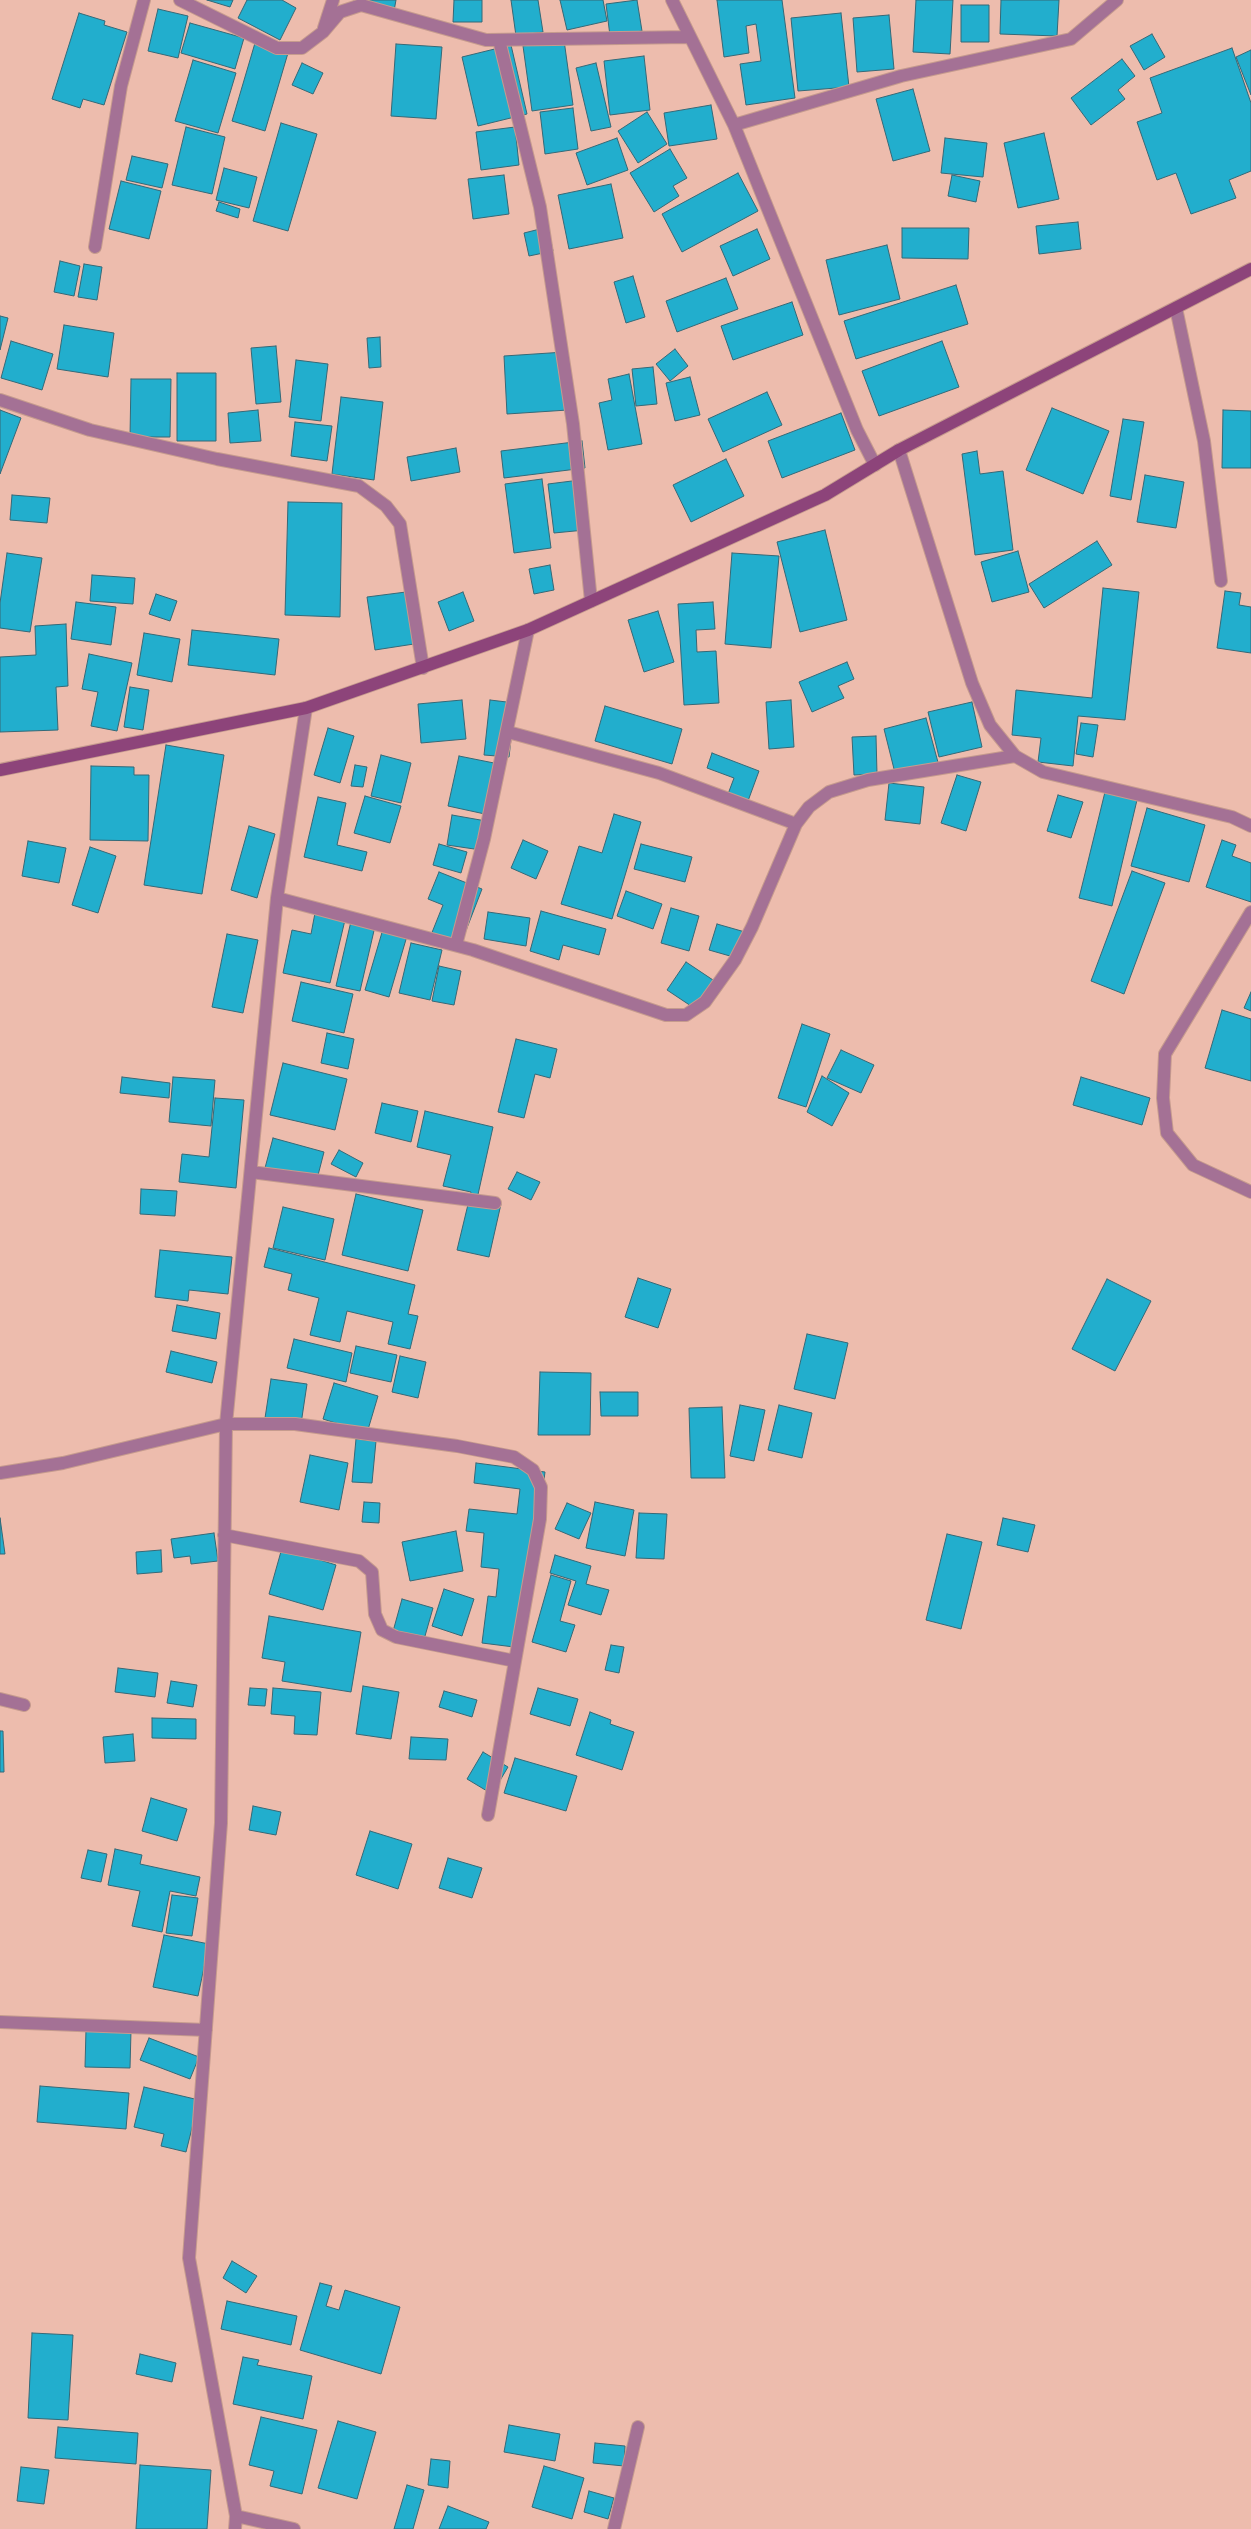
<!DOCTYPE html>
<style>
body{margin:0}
canvas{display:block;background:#edbcad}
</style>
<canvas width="1251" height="2529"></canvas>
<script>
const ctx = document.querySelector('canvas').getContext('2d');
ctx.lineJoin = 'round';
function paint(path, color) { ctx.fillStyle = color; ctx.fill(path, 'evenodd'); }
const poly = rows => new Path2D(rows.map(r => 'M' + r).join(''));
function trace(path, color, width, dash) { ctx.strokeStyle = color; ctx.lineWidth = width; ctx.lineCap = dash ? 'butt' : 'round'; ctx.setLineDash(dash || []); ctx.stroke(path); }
const building = poly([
 [207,0,233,0,230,7,207,0],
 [247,0,282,0,296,8,280,40,238,18,247,0],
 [354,0,396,0,394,11,354,0],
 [454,0,482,0,482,22,453,22,454,0],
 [511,0,538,0,543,32,516,36,511,0],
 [560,0,603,0,607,21,567,30,560,0],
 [637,0,642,31,610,36,606,4,637,0],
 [717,0,782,0,795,98,746,105,740,64,761,61,756,24,746,26,749,53,724,57,717,0],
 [916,0,953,0,950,54,913,52,916,0],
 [1001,0,1059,0,1057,36,1000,34,1001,0],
 [961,5,989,5,989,42,961,42,961,5],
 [158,9,188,16,178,58,148,51,158,9],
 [79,13,105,21,104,25,127,32,104,105,83,99,80,108,52,99,79,13],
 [841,13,849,87,798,91,791,18,841,13],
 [889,15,894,69,857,72,853,18,889,15],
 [190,23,244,38,235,69,181,53,190,23],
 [1152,34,1165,57,1144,70,1130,46,1152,34],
 [564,40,573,105,532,111,523,46,564,40],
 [255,43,288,53,265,131,232,121,255,43],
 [396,44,442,47,436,119,391,116,396,44],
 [511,45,527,114,478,126,462,57,511,45],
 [1232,48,1251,103,1251,171,1229,180,1236,198,1191,214,1176,173,1157,180,1137,122,1162,113,1150,78,1232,48],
 [1251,50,1251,95,1236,57,1251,50],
 [644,56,650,110,610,115,604,61,644,56],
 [1122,59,1135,76,1118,90,1125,99,1091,125,1071,98,1122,59],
 [193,60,236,73,218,133,175,121,193,60],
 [302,63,323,73,313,94,292,85,302,63],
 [596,63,611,127,591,131,576,68,596,63],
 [913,89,930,151,893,161,876,99,913,89],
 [711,105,717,139,669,146,664,113,711,105],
 [573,108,578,149,545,154,540,112,573,108],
 [647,112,667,144,638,163,618,131,647,112],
 [281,123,317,134,288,231,253,221,281,123],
 [186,127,225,137,212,194,172,185,186,127],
 [515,127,519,165,481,170,476,132,515,127],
 [1044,133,1059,199,1018,208,1004,143,1044,133],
 [617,138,628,170,587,185,576,153,617,138],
 [945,138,987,143,983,177,941,173,945,138],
 [670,149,687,178,673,186,679,196,654,212,630,173,670,149],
 [132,156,168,164,162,188,126,180,132,156],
 [224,168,257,177,249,208,216,200,224,168],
 [738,173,758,211,682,252,662,214,738,173],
 [504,175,509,214,473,219,468,179,504,175],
 [952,175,980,181,976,202,948,196,952,175],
 [121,181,161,191,149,239,109,229,121,181],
 [611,184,623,238,569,249,558,195,611,184],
 [219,202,240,209,238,218,216,211,219,202],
 [1078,222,1081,249,1039,254,1036,226,1078,222],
 [548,227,553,251,529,256,524,233,548,227],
 [902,228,969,228,968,259,902,258,902,228],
 [757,229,770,259,733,276,720,246,757,229],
 [887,245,900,299,839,315,826,260,887,245],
 [60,261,80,266,74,296,54,292,60,261],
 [84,264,102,267,97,300,78,297,84,264],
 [633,276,645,317,626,323,614,282,633,276],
 [726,278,738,309,677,332,666,301,726,278],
 [956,285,968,324,856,359,844,321,956,285],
 [792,302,803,335,733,360,721,326,792,302],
 [0,316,8,318,0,350,0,316],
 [64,325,114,333,108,377,57,369,64,325],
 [380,337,381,367,369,368,367,338,380,337],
 [11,341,53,354,42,390,1,378,11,341],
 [942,341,959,387,879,416,862,371,942,341],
 [276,346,281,402,256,404,251,348,276,346],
 [675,349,688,366,670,381,656,364,675,349],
 [565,352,568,410,507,414,504,356,565,352],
 [296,360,328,364,321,421,289,417,296,360],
 [653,367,657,404,636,406,632,369,653,367],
 [177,373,216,373,216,441,177,441,177,373],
 [629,374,642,444,608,450,599,403,612,400,608,379,629,374],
 [690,377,700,415,675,421,666,383,690,377],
 [131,379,171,379,170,437,130,437,131,379],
 [767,392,782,425,723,452,708,419,767,392],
 [341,397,383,402,374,480,332,474,341,397],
 [1052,408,1109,431,1083,494,1026,470,1052,408],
 [0,410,21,418,0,474,0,410],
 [258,410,261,441,230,443,228,413,258,410],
 [1223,410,1251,411,1251,468,1222,468,1223,410],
 [841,413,855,450,782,478,768,441,841,413],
 [1123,419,1144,422,1131,500,1110,496,1123,419],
 [295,422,332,426,327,461,291,456,295,422],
 [582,441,585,468,504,478,501,451,582,441],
 [456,448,460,472,411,481,407,457,456,448],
 [977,451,980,474,1003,471,1013,550,975,555,962,454,977,451],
 [726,459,744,496,691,522,673,485,726,459],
 [1145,475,1184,482,1176,528,1137,522,1145,475],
 [542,479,551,548,514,553,505,484,542,479],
 [580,480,585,530,554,533,548,484,580,480],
 [12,495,50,498,47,523,10,520,12,495],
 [288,502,342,503,340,617,285,615,288,502],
 [825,530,847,620,800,632,777,542,825,530],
 [1097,541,1112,565,1044,608,1029,584,1097,541],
 [1018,551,1029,592,992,602,981,562,1018,551],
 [7,553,42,558,30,632,0,628,0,603,7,553],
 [732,553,779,556,771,648,725,644,732,553],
 [550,565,554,590,534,594,529,569,550,565],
 [92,575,135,578,133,604,90,601,92,575],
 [1103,588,1139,592,1125,720,1078,716,1073,766,1038,762,1041,738,1012,735,1016,690,1092,698,1103,588],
 [1225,591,1241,593,1239,605,1251,607,1251,653,1217,648,1225,591],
 [406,592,414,644,375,650,367,597,406,592],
 [463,592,474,621,449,631,438,602,463,592],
 [156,594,177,601,170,621,149,614,156,594],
 [76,602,116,607,111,645,71,639,76,602],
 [713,602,715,629,696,630,697,652,716,651,719,703,684,705,678,604,713,602],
 [658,611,674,662,644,672,628,620,658,611],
 [66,624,68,686,56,687,58,730,0,732,0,657,36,655,35,626,66,624],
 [192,630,279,639,275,675,188,665,192,630],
 [144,633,180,639,172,682,137,675,144,633],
 [89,654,132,663,117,731,91,726,98,692,82,689,89,654],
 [847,662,854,679,838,686,844,698,812,712,799,682,847,662],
 [130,687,149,690,143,730,124,727,130,687],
 [462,700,466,739,421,743,418,704,462,700],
 [490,700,515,703,509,757,484,755,490,700],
 [791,700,794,747,769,749,766,702,791,700],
 [972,702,982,747,939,757,928,712,972,702],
 [605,706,682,729,672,764,595,741,605,706],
 [926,718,939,766,896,777,884,729,926,718],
 [1081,723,1098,725,1093,757,1076,754,1081,723],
 [328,728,354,736,340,783,314,775,328,728],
 [876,736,877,774,854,775,852,737,876,736],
 [166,745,224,755,202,894,144,885,166,745],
 [712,753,759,771,748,801,728,794,734,778,707,768,712,753],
 [381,755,411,763,401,803,371,796,381,755],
 [459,756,504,765,494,816,448,806,459,756],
 [355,765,367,767,363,787,351,786,355,765],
 [91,766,134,767,134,775,149,775,148,841,90,840,91,766],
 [957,775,981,782,966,831,941,823,957,775],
 [889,783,924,787,920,824,885,820,889,783],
 [1105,792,1137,800,1112,906,1079,898,1105,792],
 [1058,795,1083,802,1071,838,1047,831,1058,795],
 [365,796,401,806,390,843,354,833,365,796],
 [318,797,346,803,337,845,367,852,362,871,304,857,318,797],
 [1147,808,1205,825,1189,882,1131,866,1147,808],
 [614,814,641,822,612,919,561,904,579,846,602,853,614,814],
 [452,815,486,821,481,850,447,845,452,815],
 [249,826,275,834,257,898,231,890,249,826],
 [523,840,548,851,536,879,511,868,523,840],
 [1222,840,1236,845,1232,856,1251,863,1251,902,1206,887,1222,840],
 [28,841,66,848,59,883,22,876,28,841],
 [439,844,467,852,461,873,433,865,439,844],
 [641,844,692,857,685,882,634,869,641,844],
 [90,847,116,856,98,913,72,905,90,847],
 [1132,871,1165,883,1124,994,1091,981,1132,871],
 [439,872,482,889,460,946,431,935,443,905,428,899,439,872],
 [626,891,662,904,653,929,617,916,626,891],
 [671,908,699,916,689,951,661,943,671,908],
 [541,911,606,929,599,955,563,945,559,960,530,951,541,911],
 [488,912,530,918,526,946,484,939,488,912],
 [315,913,345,920,330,983,283,973,292,930,311,934,315,913],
 [352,917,376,922,360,991,336,986,352,917],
 [717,924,745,932,737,958,709,950,717,924],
 [383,929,407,936,389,997,365,990,383,929],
 [227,934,258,940,243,1013,212,1007,227,934],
 [411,943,442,950,430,1000,399,993,411,943],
 [686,962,716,982,697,1010,667,990,686,962],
 [439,966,461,971,454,1005,432,1001,439,966],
 [301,982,353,994,344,1033,292,1021,301,982],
 [1251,992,1251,1011,1244,1008,1251,992],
 [1222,1010,1251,1019,1251,1081,1205,1068,1222,1010],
 [802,1024,830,1034,806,1107,778,1098,802,1024],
 [327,1033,354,1039,348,1069,321,1063,327,1033],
 [516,1039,557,1049,550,1078,535,1074,524,1118,498,1112,516,1039],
 [841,1050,874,1065,861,1093,827,1078,841,1050],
 [283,1063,347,1079,335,1130,270,1115,283,1063],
 [822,1076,849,1093,832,1126,807,1112,822,1076],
 [122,1077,170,1083,169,1098,120,1093,122,1077],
 [173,1077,215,1080,211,1126,169,1122,173,1077],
 [1081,1077,1150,1098,1142,1125,1073,1105,1081,1077],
 [215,1098,244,1100,236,1188,179,1182,182,1154,209,1157,215,1098],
 [382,1103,418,1111,411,1142,375,1133,382,1103],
 [425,1111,493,1127,477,1199,501,1204,489,1257,457,1250,471,1192,443,1186,451,1155,417,1147,425,1111],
 [273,1138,324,1152,316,1183,265,1168,273,1138],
 [339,1150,363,1163,356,1177,331,1164,339,1150],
 [517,1172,540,1182,531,1200,508,1189,517,1172],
 [141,1189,177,1191,175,1216,140,1214,141,1189],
 [356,1194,423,1210,408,1271,342,1255,356,1194],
 [283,1207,334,1219,325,1260,273,1248,283,1207],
 [269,1248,415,1285,408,1314,418,1316,410,1349,388,1344,393,1322,347,1311,340,1342,310,1335,319,1298,288,1290,292,1274,264,1267,269,1248],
 [160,1250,232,1257,228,1294,189,1290,188,1301,155,1297,160,1250],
 [638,1278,671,1289,658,1328,625,1317,638,1278],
 [1107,1279,1151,1301,1115,1371,1072,1349,1107,1279],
 [177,1305,220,1313,216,1339,172,1331,177,1305],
 [807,1334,848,1343,835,1399,794,1389,807,1334],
 [294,1339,352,1353,346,1382,287,1368,294,1339],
 [356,1346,397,1355,391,1382,350,1373,356,1346],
 [171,1351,217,1362,212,1383,166,1372,171,1351],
 [400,1356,426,1362,418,1398,392,1392,400,1356],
 [540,1372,591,1373,590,1435,538,1435,540,1372],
 [271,1379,307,1384,301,1424,265,1418,271,1379],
 [334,1383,378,1396,367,1433,323,1419,334,1383],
 [600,1392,638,1392,638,1416,601,1416,600,1392],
 [740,1405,765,1410,754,1461,730,1456,740,1405],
 [779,1405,812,1413,802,1458,768,1450,779,1405],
 [722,1407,725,1478,691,1478,689,1408,722,1407],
 [356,1439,376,1441,372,1483,352,1482,356,1439],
 [310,1455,348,1463,339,1510,300,1502,310,1455],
 [476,1463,545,1472,522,1648,482,1643,488,1596,496,1597,499,1569,481,1567,484,1533,466,1531,469,1509,517,1514,520,1489,474,1483,476,1463],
 [364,1502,380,1503,379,1523,362,1522,364,1502],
 [595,1502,634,1510,625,1556,586,1548,595,1502],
 [567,1503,591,1513,579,1539,555,1529,567,1503],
 [639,1513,667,1514,664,1559,636,1558,639,1513],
 [0,1518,5,1554,0,1554,0,1518],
 [1003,1518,1035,1525,1028,1552,997,1545,1003,1518],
 [456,1531,463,1571,410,1581,402,1542,456,1531],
 [214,1533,218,1561,191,1564,190,1556,174,1558,171,1539,214,1533],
 [947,1534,982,1542,961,1629,926,1620,947,1534],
 [282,1548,336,1565,323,1610,269,1594,282,1548],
 [161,1550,162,1572,137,1574,136,1552,161,1550],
 [555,1555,591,1566,586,1584,609,1590,601,1615,568,1605,576,1581,550,1573,555,1555],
 [551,1575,571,1581,560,1621,575,1625,566,1652,532,1642,551,1575],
 [444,1589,474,1599,462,1636,432,1626,444,1589],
 [402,1599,433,1608,423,1643,392,1635,402,1599],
 [269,1616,361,1632,351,1692,282,1681,285,1662,262,1658,269,1616],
 [611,1645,624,1647,619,1673,605,1670,611,1645],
 [118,1668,158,1673,155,1697,115,1692,118,1668],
 [171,1681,197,1685,193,1707,167,1703,171,1681],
 [363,1686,399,1692,391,1739,356,1734,363,1686],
 [250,1688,267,1689,265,1706,248,1705,250,1688],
 [273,1688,321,1692,317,1735,294,1734,295,1716,271,1714,273,1688],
 [538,1688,578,1699,570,1726,530,1714,538,1688],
 [444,1691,477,1700,472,1717,439,1707,444,1691],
 [590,1712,611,1720,610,1724,634,1732,622,1770,576,1755,590,1712],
 [152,1718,196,1719,196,1739,152,1738,152,1718],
 [0,1731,3,1731,4,1772,0,1772,0,1731],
 [133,1734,135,1761,105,1763,103,1737,133,1734],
 [411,1737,448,1739,446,1760,409,1759,411,1737],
 [483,1752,508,1767,492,1794,467,1779,483,1752],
 [515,1758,577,1776,566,1811,504,1793,515,1758],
 [151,1798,187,1809,177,1841,142,1831,151,1798],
 [253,1806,281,1812,276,1835,249,1830,253,1806],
 [370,1831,412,1844,398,1889,356,1875,370,1831],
 [115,1849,142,1855,140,1864,200,1877,196,1896,170,1891,162,1932,132,1926,140,1891,108,1885,115,1849],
 [88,1850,107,1854,101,1882,81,1878,88,1850],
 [448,1858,482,1868,472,1898,439,1888,448,1858],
 [172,1895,198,1898,192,1936,166,1933,172,1895],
 [164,1935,209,1944,198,1996,153,1987,164,1935],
 [86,2030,131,2031,130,2068,85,2067,86,2030],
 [149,2038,199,2057,190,2079,140,2060,149,2038],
 [40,2086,129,2093,126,2129,37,2122,40,2086],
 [144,2087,199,2100,186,2152,161,2146,164,2134,134,2127,144,2087],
 [232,2261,257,2276,246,2293,223,2278,232,2261],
 [320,2283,332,2286,326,2306,339,2310,345,2290,400,2307,381,2374,300,2350,320,2283],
 [227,2301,297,2316,291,2345,221,2329,227,2301],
 [32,2333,73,2335,68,2420,28,2418,32,2333],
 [140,2354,176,2363,172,2382,136,2374,140,2354],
 [243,2357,259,2360,257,2365,312,2376,303,2419,233,2404,243,2357],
 [261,2417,317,2430,302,2494,270,2486,274,2471,249,2465,261,2417],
 [338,2421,376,2432,357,2499,318,2488,338,2421],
 [509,2425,560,2434,555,2461,504,2452,509,2425],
 [58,2427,138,2433,136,2464,55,2458,58,2427],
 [595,2443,625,2446,624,2466,593,2463,595,2443],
 [431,2459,450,2461,448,2488,428,2485,431,2459],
 [140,2465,211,2470,207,2529,136,2529,140,2465],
 [544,2466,584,2478,572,2519,532,2507,544,2466],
 [21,2467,49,2470,44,2504,17,2501,21,2467],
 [407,2485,424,2490,413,2529,394,2529,407,2485],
 [589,2491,614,2498,608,2519,584,2512,589,2491],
 [448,2506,489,2522,486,2529,439,2529,448,2506]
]);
const street = poly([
 [180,0,277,48,302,48,323,32,340,12,361,5,486,40,688,37],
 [672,0,734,125,857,430,875,465],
 [324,28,333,0],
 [499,40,540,207,573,424,591,601],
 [734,125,901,76,1071,39,1117,0],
 [95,247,121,86,144,0],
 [1176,308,1204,441,1221,581],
 [0,400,90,430,217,459,359,486,386,506,400,524,423,668],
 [899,450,972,683,990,725,1015,756,1043,772,1232,817,1251,826],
 [508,732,659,773,796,824],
 [277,898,473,950,666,1015,686,1015,705,1002,735,960,752,927,796,824,809,807,829,792,868,780,1015,756],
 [1251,912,1165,1054,1163,1098,1167,1133,1193,1165,1251,1192],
 [456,945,484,839,528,630],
 [251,1172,495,1203],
 [0,1473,63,1463,226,1424,295,1424,457,1446,514,1457,533,1470,541,1487,540,1519,488,1815],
 [224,1535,359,1561,372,1572,375,1614,382,1630,396,1637,515,1661],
 [0,1699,24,1705],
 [0,2022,206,2030],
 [236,2516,294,2529],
 [235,2529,236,2516,189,2258,221,1823,226,1424,277,898,306,708],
 [614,2529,638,2427]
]);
const secondary = poly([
 [0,770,306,708,528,630,825,495,899,450,1251,269]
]);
paint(building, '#22aecd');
trace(building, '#356977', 1);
trace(street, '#c69b8e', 14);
trace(secondary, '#c69b8e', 14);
trace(street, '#a47195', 12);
trace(secondary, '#8d447a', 12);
</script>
